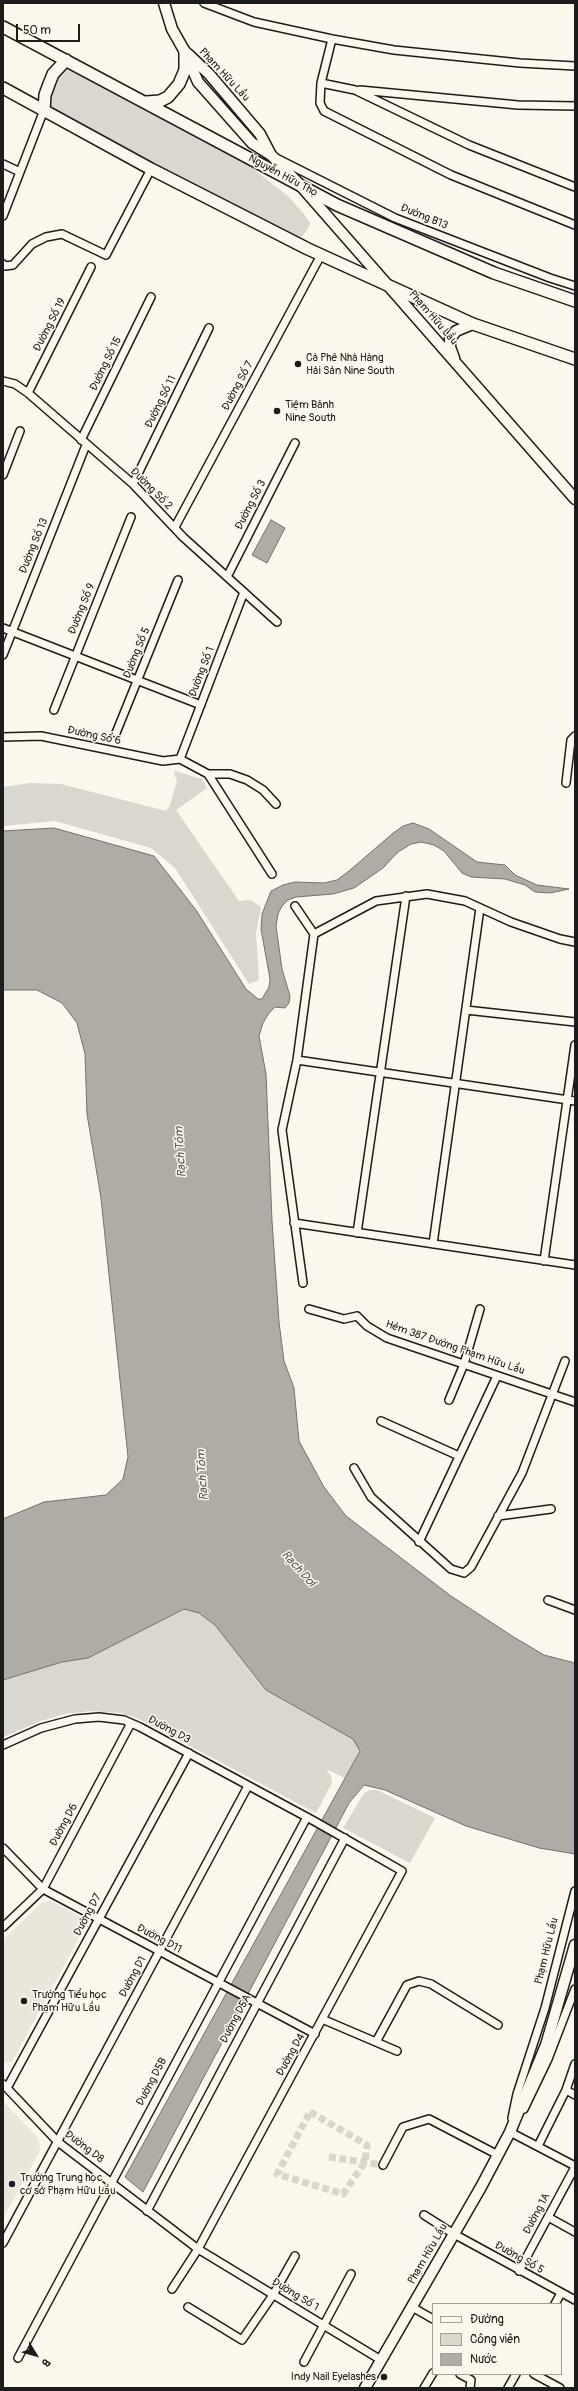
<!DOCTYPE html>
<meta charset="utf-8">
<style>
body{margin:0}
#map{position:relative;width:578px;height:2391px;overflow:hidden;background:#fbf7ec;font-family:Pangolin,sans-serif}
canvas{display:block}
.frame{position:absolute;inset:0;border:4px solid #1c1c1c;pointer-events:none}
.legend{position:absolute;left:432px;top:2303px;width:130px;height:72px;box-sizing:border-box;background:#fbf7ec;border:1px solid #a29f99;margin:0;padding:5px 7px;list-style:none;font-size:12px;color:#1c1c1c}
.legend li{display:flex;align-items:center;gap:8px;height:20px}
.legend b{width:20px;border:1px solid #a29f99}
.north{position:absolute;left:16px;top:2335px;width:40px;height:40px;-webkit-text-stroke:3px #fbf7ec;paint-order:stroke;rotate:127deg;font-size:11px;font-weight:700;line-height:16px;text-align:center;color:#1c1c1c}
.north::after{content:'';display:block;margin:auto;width:14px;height:18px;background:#1c1c1c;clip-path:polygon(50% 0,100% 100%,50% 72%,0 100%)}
.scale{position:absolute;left:16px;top:24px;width:64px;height:18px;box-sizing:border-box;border:2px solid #1c1c1c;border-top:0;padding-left:5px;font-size:12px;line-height:14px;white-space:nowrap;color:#1c1c1c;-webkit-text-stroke:3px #fbf7ec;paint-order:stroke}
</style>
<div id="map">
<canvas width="578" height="2391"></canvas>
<div class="frame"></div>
<ul class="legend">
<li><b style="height:5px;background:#fbf7ec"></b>Đường</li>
<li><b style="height:11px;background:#dad7ce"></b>Công viên</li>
<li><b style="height:11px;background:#afaca5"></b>Nước</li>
</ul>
<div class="north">B</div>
<div class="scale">50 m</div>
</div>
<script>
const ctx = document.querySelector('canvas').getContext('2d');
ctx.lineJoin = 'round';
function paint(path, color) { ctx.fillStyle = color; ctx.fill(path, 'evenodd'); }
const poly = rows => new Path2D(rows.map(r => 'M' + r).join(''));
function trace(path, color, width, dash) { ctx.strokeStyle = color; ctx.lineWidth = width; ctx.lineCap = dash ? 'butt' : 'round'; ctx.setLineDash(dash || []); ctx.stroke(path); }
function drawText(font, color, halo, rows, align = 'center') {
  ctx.font = font + ' Pangolin,sans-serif'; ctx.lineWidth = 3; ctx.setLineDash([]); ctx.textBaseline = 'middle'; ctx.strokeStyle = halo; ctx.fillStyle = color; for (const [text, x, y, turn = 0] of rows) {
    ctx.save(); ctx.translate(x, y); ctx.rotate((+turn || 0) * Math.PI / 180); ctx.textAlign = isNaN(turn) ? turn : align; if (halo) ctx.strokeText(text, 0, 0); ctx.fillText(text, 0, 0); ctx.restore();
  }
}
const built = poly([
 [50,1900,83,1918,85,1927,12,2062,3,2063,3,1940,42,1902],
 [3,2101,39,2139,40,2151,3,2218]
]);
const green = poly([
 [72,70,248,165,288,196,304,214,310,223,308,229,302,236,297,237,51,110,48,102,58,75,62,71],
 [175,771,202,779,207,788,176,810,239,901,251,900,261,907,256,933,259,980,249,984,175,868,151,848,55,821,3,826,3,787,30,783,61,784,166,811,170,805,177,781,174,773],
 [184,1609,199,1613,215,1625,266,1690,354,1739,360,1751,345,1778,326,1769,331,1776,332,1783,316,1813,137,1718,120,1713,91,1711,65,1714,41,1721,3,1737,3,1680,62,1662,88,1658],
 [370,1790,377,1790,435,1818,410,1863,343,1828,364,1793]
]);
const water = poly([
 [271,520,285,528,267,563,252,555,271,520],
 [413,823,429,829,477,862,505,865,515,875,537,885,569,889,550,893,535,892,525,885,505,879,471,877,462,873,444,851,434,845,421,842,411,844,398,852,383,868,354,888,333,894,296,897,288,900,282,906,278,914,276,926,282,969,290,996,289,1003,285,1008,275,1007,269,1013,263,1023,259,1036,266,1074,272,1221,279,1322,284,1361,294,1388,299,1441,324,1487,346,1516,451,1596,512,1636,544,1655,575,1663,575,1854,539,1848,466,1826,385,1790,364,1785,349,1803,143,2192,125,2177,360,1751,353,1739,266,1690,215,1625,199,1613,184,1609,88,1658,62,1662,3,1680,3,1519,44,1502,106,1495,123,1479,128,1457,101,1198,87,1114,85,1054,77,1023,62,1003,37,990,3,990,3,831,54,828,154,856,196,910,246,989,258,999,262,999,269,987,270,979,261,929,262,914,271,891,283,885,295,882,324,883,337,880,349,871,392,834,403,826,413,823]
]);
const streetTunnel = poly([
 [310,2112,367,2145,365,2162,343,2194,277,2174,310,2112],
 [329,2157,383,2165]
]);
const street = poly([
 [204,3,254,22,332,39,394,50,520,63,575,66],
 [332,39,321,83,320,103,324,111,451,175,575,225],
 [321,83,355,90,469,145,575,187],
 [360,90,518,105,575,106],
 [278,159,395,218,550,278,575,286],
 [3,164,20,172],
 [3,216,44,110],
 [3,264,5,266,13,265,32,244,46,237,62,234,106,255,151,169],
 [3,381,15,384,28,393,133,484,183,537,277,622],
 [28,393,91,267],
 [81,440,151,297],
 [3,475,20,431],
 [133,484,209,328],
 [175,527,321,255],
 [227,577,295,443],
 [3,628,201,705],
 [3,655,86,445],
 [54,710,131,517],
 [116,733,178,580],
 [3,737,41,736,163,761,180,759],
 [180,759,244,592],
 [180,759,208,774,272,874],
 [208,774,230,774,247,780,263,790,276,804],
 [566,783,571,740,575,736],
 [295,906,314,934,297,1060,282,1130,303,1283],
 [314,934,376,901,427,894,465,901,511,922,560,939,575,942],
 [466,1010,575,1022],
 [297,1060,575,1101],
 [294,1223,575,1265],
 [357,1233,406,896],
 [433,1244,480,908],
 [544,1261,575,1045],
 [309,1309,344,1319,357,1316,367,1326,387,1338,575,1402],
 [449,1400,464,1364,480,1309],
 [381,1421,459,1456],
 [354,1468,371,1497,451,1569,464,1573,471,1567,522,1473,565,1361],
 [498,1516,551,1509],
 [419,1542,497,1376],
 [548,1600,575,1610],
 [3,1745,41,1728,75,1719,99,1717,124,1720,140,1727,314,1821,402,1871,198,2249,172,2289],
 [3,1848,43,1889,315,2034],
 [3,1927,43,1889,131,1723],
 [322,2019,397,2051],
 [376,2042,407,1985,419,1981,431,1984,498,2025],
 [3,2084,58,2142,198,2249,381,2360],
 [7,2088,189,1753],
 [566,2090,575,2095],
 [524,2109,548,2059,575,1989],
 [512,2118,517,2094,545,2008,575,1891],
 [510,2132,575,2166],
 [538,2146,566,2090,575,2064],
 [383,2165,403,2127,429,2119,498,2155],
 [147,2211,345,1838],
 [424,2215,454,2234,575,2300],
 [548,2217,575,2232],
 [3,2243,248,1786],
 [519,2271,575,2167],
 [555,2304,561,2293],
 [188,2307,242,2340,273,2295,295,2256],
 [412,2307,433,2319],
 [18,2358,307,1817],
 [304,2362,351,2274],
 [460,2374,471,2380,470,2388],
 [534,2374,560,2388],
 [424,2388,433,2373],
 [508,2388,516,2374]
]);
const secondary = poly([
 [164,3,172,29,185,52,198,82,252,143,271,155,300,185,575,499],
 [188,54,209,74,260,134,271,155],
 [454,358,450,347,450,339,456,331,473,324],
 [365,2388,481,2187,510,2132,546,2045,575,1945]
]);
const primary = poly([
 [3,27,337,205,494,273,575,301],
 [3,88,151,169,308,249,473,324,575,359],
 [146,102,160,101,168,97,179,84,185,70,185,52],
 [44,110,45,95,49,84,53,74,66,60]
]);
const markers = [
 [298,364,4,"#1c1c1c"],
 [277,411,4,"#1c1c1c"],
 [24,2001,4,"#1c1c1c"],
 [12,2184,4,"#1c1c1c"],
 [384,2377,4,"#1c1c1c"]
];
const streetNames = [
 ["Phạm Hữu Lầu",224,75,47],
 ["Nguyễn Hữu Thọ",283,176,28],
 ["Đường B13",424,217,22],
 ["Phạm Hữu Lầu",433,318,49],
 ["Đường Số 19",50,325,-63],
 ["Đường Số 15",106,364,-64],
 ["Đường Số 7",238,386,-62],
 ["Đường Số 11",161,402,-64],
 ["Đường Số 2",151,489,45],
 ["Đường Số 3",251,505,-63],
 ["Đường Số 13",34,546,-68],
 ["Đường Số 9",82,609,-68],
 ["Đường Số 5",137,653,-68],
 ["Đường Số 1",202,672,-69],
 ["Đường Số 6",94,736,12],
 ["Hẻm 387 Đường Phạm Hữu Lầu",455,1348,19],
 ["Đường D3",169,1730,28],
 ["Đường D6",64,1825,-62],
 ["Đường D7",88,1915,-62],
 ["Đường D11",159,1939,28],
 ["Phạm Hữu Lầu",547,1951,-76],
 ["Đường D1",133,1977,-62],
 ["Đường D5A",236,2019,-62],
 ["Đường D4",291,2055,-61],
 ["Đường D5B",152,2082,-62],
 ["Đường D8",84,2147,37],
 ["Đường 1A",537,2214,-62],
 ["Phạm Hữu Lầu",428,2254,-60],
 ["Đường Số 5",519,2258,29],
 ["Đường Số 1",295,2295,31]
];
const poiNames = [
 ["Cà Phê Nhà Hàng",306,358],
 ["Hải Sản Nine South",306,371],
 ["Tiệm Bánh",285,405],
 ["Nine South",285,418],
 ["Trường Tiểu học",32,1995],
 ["Phạm Hữu Lầu",32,2008],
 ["Trường Trung học",20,2178],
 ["cơ sở Phạm Hữu Lầu",20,2191],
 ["Indy Nail Eyelashes",376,2377,"right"]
];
const waterNames = [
 ["Rạch Tôm",181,1152,-94],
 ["Rạch Tôm",203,1475,-94],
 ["Rạch Dơi",298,1569,48]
];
paint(built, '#eae6dc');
paint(green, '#dad7ce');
paint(water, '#afaca5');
trace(water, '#74726e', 1);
trace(streetTunnel, '#dad6cd', 7, [7, 3.5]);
trace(street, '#1c1c1c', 10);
trace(secondary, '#1c1c1c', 13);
trace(primary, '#1c1c1c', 14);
trace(street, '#fbf7ec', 7);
trace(secondary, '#fbf7ec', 10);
trace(primary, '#fbf7ec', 11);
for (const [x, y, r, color] of markers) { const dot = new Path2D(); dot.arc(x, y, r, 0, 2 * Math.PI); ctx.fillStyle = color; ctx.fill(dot); trace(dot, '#fbf7ec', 1.5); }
drawText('11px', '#1c1c1c', '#fbf7ec', streetNames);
drawText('11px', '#1c1c1c', '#fbf7ec', poiNames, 'left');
drawText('italic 12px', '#575653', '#fbf7ec', waterNames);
</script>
